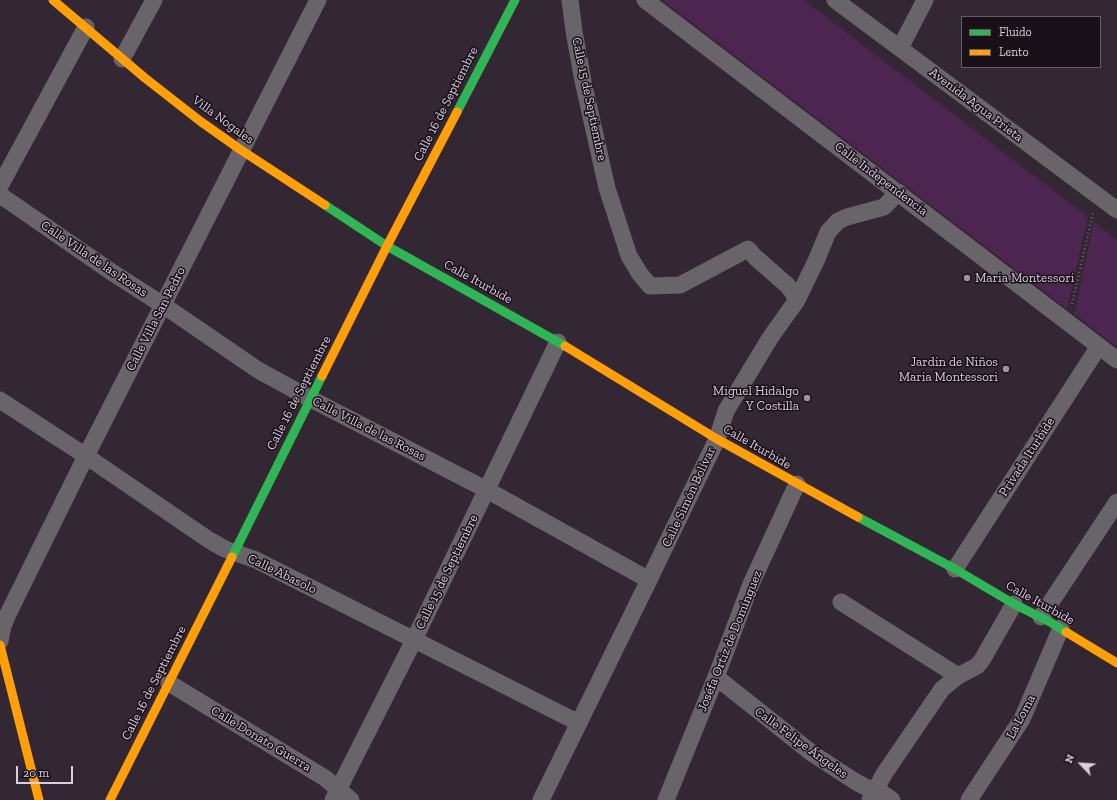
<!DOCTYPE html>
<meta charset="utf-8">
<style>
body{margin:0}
#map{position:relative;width:1117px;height:800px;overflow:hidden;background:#332734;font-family:"Zilla Slab",serif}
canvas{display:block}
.legend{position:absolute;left:961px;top:16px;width:140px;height:52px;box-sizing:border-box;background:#19101a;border:1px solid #665c68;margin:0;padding:5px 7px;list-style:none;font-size:12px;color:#dacddc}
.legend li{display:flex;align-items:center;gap:8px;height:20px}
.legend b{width:20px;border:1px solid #665c68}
.north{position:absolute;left:1061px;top:744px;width:40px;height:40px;-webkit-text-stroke:3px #19101a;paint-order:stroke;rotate:295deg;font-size:11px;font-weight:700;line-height:16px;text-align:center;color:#dacddc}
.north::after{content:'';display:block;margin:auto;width:14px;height:18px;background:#dacddc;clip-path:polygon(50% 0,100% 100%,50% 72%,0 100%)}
.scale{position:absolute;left:16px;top:766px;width:57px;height:18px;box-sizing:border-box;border:2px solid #dacddc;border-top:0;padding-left:5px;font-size:12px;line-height:14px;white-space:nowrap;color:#dacddc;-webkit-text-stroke:3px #19101a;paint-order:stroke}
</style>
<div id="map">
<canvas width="1117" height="800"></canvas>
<ul class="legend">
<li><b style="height:5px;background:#30b455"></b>Fluido</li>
<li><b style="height:5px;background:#ff9f0a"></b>Lento</li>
</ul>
<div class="north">N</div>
<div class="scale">20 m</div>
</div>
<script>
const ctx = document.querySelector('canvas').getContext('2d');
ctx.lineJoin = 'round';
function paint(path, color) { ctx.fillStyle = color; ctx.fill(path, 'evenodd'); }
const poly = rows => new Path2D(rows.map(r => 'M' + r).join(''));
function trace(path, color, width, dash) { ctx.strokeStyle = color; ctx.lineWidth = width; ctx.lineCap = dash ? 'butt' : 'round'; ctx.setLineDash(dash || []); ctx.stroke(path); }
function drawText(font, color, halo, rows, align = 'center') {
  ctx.font = font + ' "Zilla Slab",serif'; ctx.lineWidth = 3; ctx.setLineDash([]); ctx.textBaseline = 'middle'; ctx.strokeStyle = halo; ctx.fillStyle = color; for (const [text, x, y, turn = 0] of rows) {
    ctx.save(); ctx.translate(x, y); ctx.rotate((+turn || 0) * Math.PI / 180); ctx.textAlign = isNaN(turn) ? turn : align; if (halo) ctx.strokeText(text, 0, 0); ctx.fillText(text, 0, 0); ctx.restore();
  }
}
const green = poly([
 [662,0,804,0,1088,217,1067,309],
 [1094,222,1117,240,1117,347,1074,314]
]);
const path = poly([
 [1072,304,1093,213]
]);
const street = poly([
 [570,0,574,31,583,81,607,188,629,256,640,274,650,286,680,285,748,249,755,257,787,285,793,293,797,300],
 [645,0,1117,360],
 [835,0,1117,210],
 [900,48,925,0],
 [122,59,154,0],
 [0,186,86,27],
 [0,195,113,273,163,305,258,370,311,399,487,490,649,580],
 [0,400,86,456,209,540,225,549,256,560,579,723],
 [955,569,1099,346],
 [841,602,958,676],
 [1041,617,1117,502],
 [0,641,3,626,8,614,86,456,318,0],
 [716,677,813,754,856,782,871,790,882,793,892,800],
 [169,683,325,778,351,800],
 [333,800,414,640,558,342],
 [541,800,649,580,717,439,726,411,770,338,797,300,816,261,828,232,838,221,847,217,884,207,898,192],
 [666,800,716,677,751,584,797,484],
 [870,800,884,774,942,689,958,676,977,666,982,660,1014,604],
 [969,800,1022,719,1061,628]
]);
const fast = poly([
 [457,112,515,0],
 [325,205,387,246,565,346],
 [858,517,955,569,1014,604,1050,622,1066,632],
 [232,557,322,376]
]);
const slow = poly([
 [53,0,145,78,200,121,241,150,325,205],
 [565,346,717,439,858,517],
 [322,376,387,246,457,112],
 [1066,632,1117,663],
 [0,645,39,800],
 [110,800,232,557]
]);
const markers = [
 [967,278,4,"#a093a1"],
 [1006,369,4,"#a093a1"],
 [807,398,4,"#a093a1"]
];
const streetNames = [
 ["Calle 15 de Septiembre",589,99,78],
 ["Calle 16 de Septiembre",446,104,-63],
 ["Avenida Agua Prieta",976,105,37],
 ["Villa Nogales",223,120,36],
 ["Calle Independencia",881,179,37],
 ["Calle Villa de las Rosas",94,259,34],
 ["Calle Iturbide",478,282,29],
 ["Calle Villa San Pedro",156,319,-63],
 ["Calle 16 de Septiembre",299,393,-63],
 ["Calle Villa de las Rosas",369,429,27],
 ["Calle Iturbide",757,447,30],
 ["Privada Iturbide",1027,457,-57],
 ["Calle Simón Bolívar",689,497,-65],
 ["Calle 15 de Septiembre",447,572,-64],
 ["Calle Abasolo",282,574,26],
 ["Calle Iturbide",1040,603,29],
 ["Joséfa Ortiz de Domínguez",730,641,-68],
 ["Calle 16 de Septiembre",154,683,-63],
 ["La Loma",1021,717,-62],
 ["Calle Donato Guerra",261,739,31],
 ["Calle Felipe Ángeles",801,743,36]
];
const poiNames = [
 ["Maria Montessori",975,278,"left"],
 ["Jardin de Niños",998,362],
 ["Maria Montessori",998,377],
 ["Miguel Hidalgo",799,391],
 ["Y Costilla",799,406]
];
paint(green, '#4c2551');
trace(path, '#69636a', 2.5, [1, 3]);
trace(street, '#69636a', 17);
trace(fast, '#30b455', 9);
trace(slow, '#ff9f0a', 9);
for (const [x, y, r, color] of markers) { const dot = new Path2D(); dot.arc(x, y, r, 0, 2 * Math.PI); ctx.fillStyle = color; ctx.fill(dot); trace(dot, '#19101a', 1.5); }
drawText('13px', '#dacddc', '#19101a', streetNames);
drawText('13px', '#dacddc', '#19101a', poiNames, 'right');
</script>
